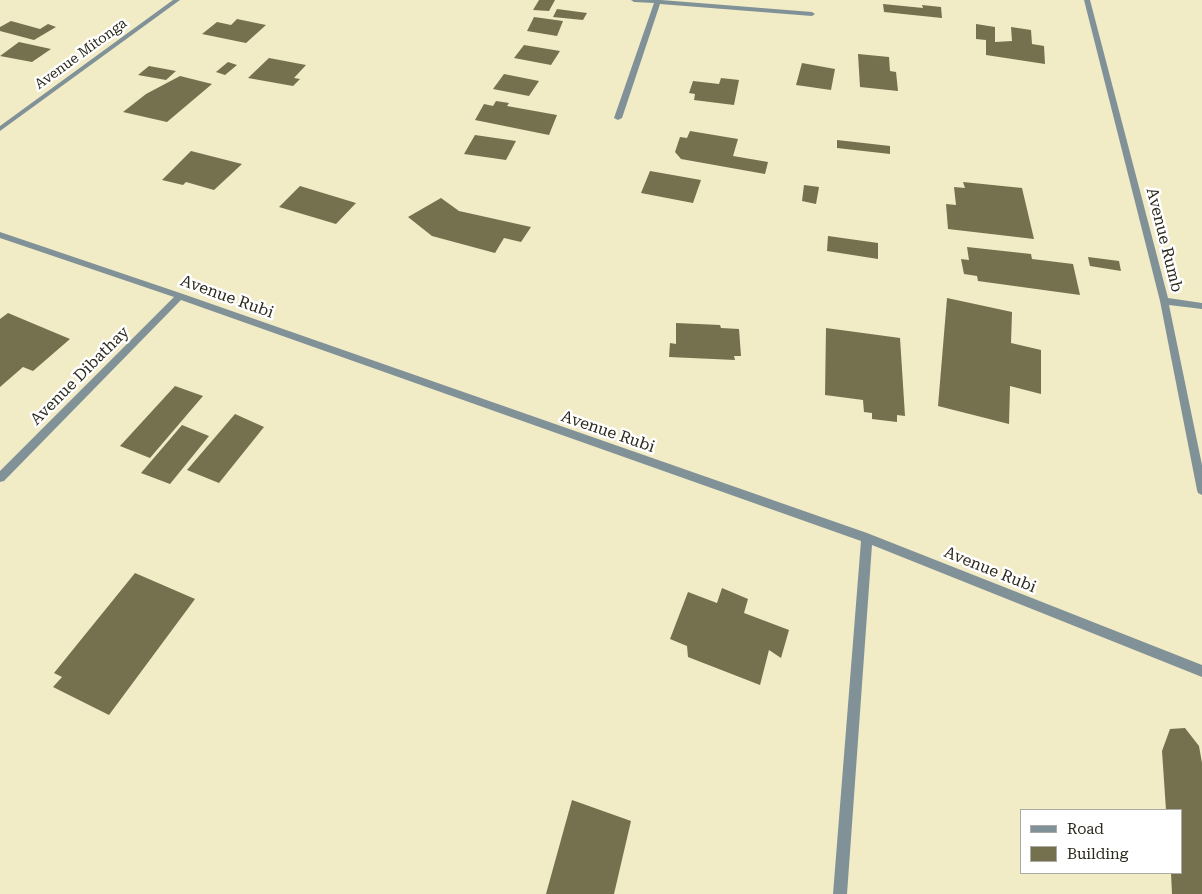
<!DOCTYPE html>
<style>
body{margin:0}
#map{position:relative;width:1202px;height:894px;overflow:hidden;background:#f1ebc6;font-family:"Roboto Serif",serif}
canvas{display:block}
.legend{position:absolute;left:1020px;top:809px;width:162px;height:65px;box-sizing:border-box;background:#fff;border:1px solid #abaaa4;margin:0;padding:6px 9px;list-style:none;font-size:15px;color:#2c2a1c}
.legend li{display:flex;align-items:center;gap:10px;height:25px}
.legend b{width:25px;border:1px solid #abaaa4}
</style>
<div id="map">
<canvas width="1202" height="894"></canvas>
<ul class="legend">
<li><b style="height:6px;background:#809298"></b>Road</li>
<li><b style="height:14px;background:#75704e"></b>Building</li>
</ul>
</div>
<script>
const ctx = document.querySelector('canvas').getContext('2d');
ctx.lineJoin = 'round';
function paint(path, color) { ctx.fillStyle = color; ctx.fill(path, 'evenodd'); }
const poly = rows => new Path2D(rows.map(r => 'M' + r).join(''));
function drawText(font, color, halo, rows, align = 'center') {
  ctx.font = font + ' "Roboto Serif",serif'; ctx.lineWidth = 5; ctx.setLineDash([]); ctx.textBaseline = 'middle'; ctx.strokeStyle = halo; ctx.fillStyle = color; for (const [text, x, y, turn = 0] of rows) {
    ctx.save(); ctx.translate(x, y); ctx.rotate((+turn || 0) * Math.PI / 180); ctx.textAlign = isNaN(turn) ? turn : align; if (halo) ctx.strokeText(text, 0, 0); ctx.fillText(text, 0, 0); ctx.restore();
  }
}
const building = poly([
 [539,0,555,0,549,11,533,10],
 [883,4,923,8,922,5,941,7,942,18,884,12],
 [557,9,587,13,583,20,553,17],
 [534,17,563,21,557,36,527,31],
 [237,19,266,25,246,43,202,34,217,22,231,25],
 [11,21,40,29,48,24,56,27,34,40,0,31,0,27],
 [976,24,995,27,995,42,1012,41,1011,27,1031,30,1032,44,1044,46,1045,64,986,55,986,40,976,39],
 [19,42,51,49,32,62,0,56],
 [524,45,560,51,551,65,514,58],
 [858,54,889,57,890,71,896,72,898,91,860,87],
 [269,58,306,65,294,78,300,79,293,86,248,78],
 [228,62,237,65,225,75,216,72],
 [802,63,835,69,831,90,796,85],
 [149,66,176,71,166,80,138,75],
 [504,74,539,81,529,96,493,89],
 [180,76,212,84,167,122,123,112,146,94],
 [721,78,739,80,734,105,694,100,695,94,689,93,693,81,719,84],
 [496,101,509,103,507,106,557,115,549,135,475,120,484,104,493,106],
 [690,131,738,139,733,156,768,162,765,174,681,159,675,152,680,137,687,138],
 [475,135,516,141,506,160,464,154],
 [837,140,890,146,890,154,837,148],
 [191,151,242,164,214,190,186,182,183,185,162,180],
 [650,171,701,180,693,203,641,193],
 [963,182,1022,188,1034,239,948,229,946,204,956,205,954,187,965,188],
 [804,185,819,187,816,204,802,201],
 [300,186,356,203,336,224,279,207],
 [441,198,459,211,531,227,521,242,504,238,495,253,432,236,408,217],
 [828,236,878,243,878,259,827,251],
 [967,247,1031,254,1032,259,1073,264,1080,295,978,281,977,276,964,274,961,259,969,260],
 [1088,257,1119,261,1121,271,1090,266],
 [947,298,1012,312,1011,343,1041,350,1041,394,1010,386,1009,424,938,406],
 [8,313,70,339,33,371,23,367,0,387,0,319],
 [676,323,720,325,721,328,739,329,741,356,734,356,735,360,669,357,670,343,676,344],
 [826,328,900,338,905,416,897,415,897,422,872,419,872,413,864,412,863,400,825,395],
 [175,386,203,396,150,458,120,446],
 [235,414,264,427,219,483,187,470],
 [182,425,209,436,170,484,141,473],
 [135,573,195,599,109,715,53,687,62,677,54,673],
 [722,588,748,599,744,613,789,630,781,658,769,650,760,685,688,657,687,646,670,639,688,592,717,603],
 [1185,728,1199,746,1202,763,1202,894,1172,894,1171,873,1181,873,1181,810,1166,810,1162,751,1170,729],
 [572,800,631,821,614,894,546,894]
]);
const street = poly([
 [173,0,180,0,0,131,0,126,173,0],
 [631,0,661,0,812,12,815,14,812,16,660,4,622,118,618,120,614,118,654,3,634,2,631,0],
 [1084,0,1090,0,1168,298,1202,303,1202,309,1169,305,1202,465,1202,495,1198,493,1197,490,1160,301,1084,0],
 [0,232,183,294,867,533,1202,665,1202,677,872,545,847,894,833,894,861,541,181,300,4,481,0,482,0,471,174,297,0,238,0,232]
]);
const farStreetnames = [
 ["Avenue Mitonga",81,54,-36]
];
const streetNames = [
 ["Avenue Rumb",1164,240,76],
 ["Avenue Rubi",227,297,20],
 ["Avenue Dibathay",80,376,-45],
 ["Avenue Rubi",608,432,19],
 ["Avenue Rubi",990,570,22]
];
paint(building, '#75704e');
paint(street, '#809298');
drawText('14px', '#2c2a1c', '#fff', farStreetnames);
drawText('16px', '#2c2a1c', '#fff', streetNames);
</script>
